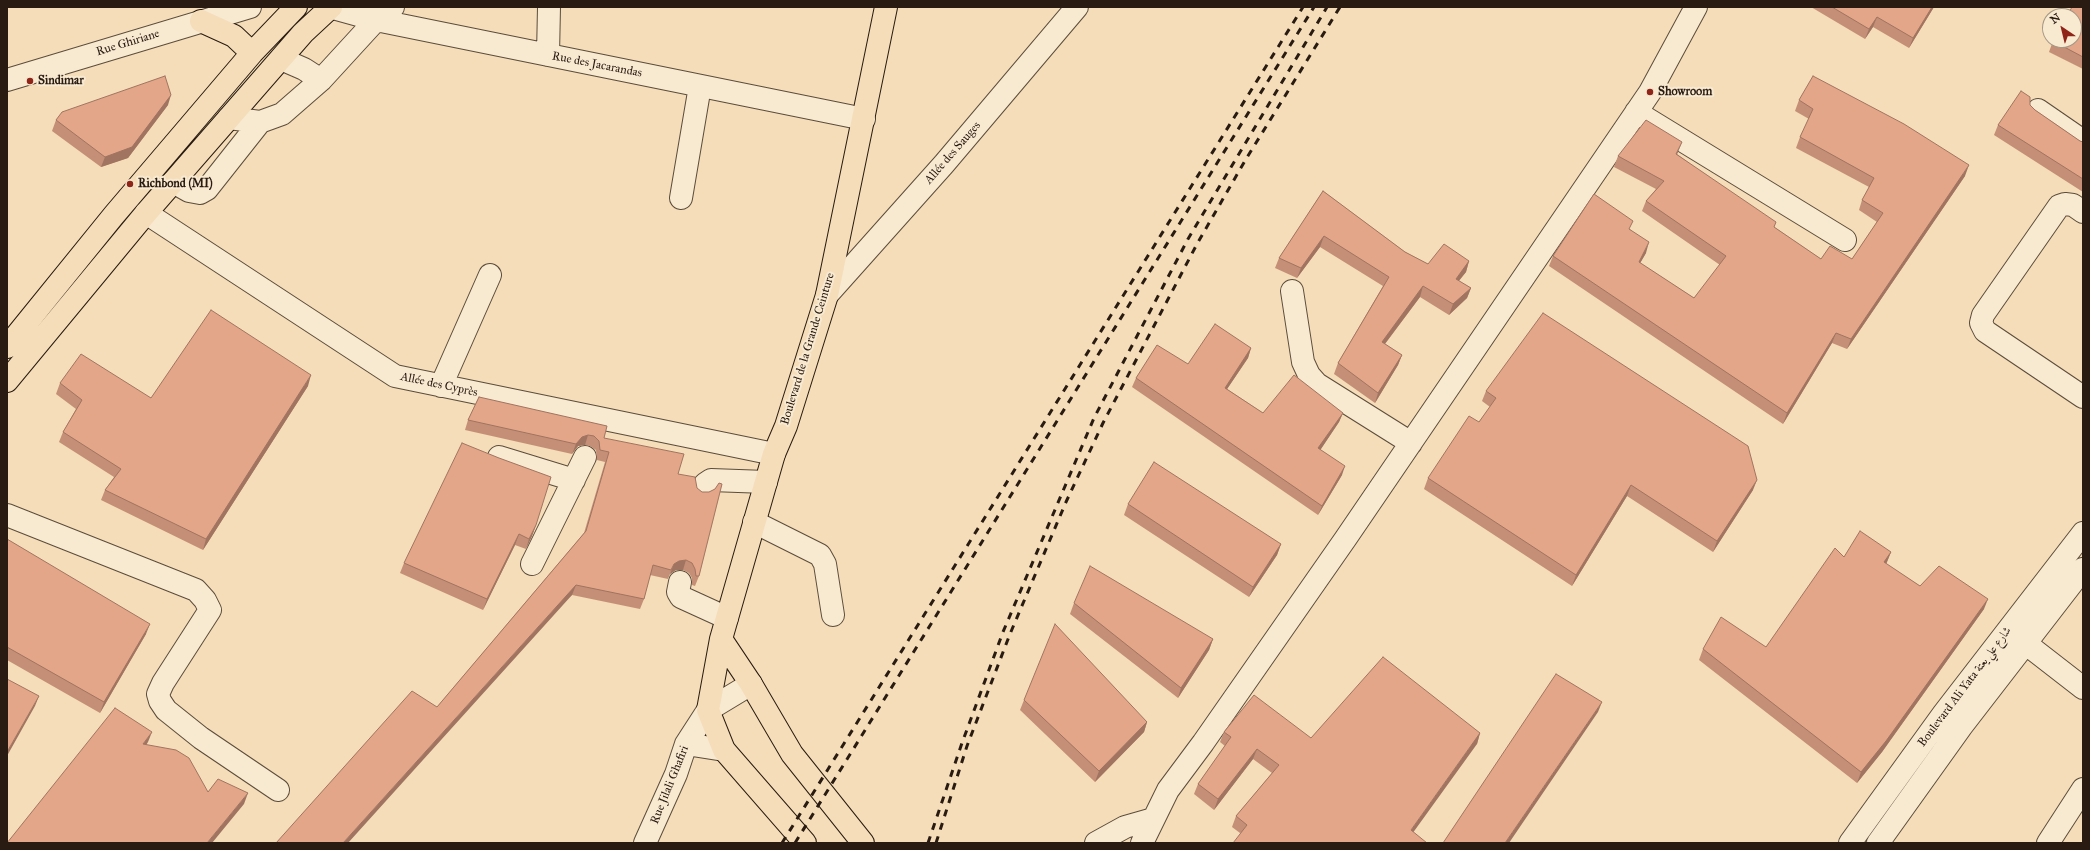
<!DOCTYPE html>
<meta charset="utf-8">
<style>
body{margin:0}
#map{position:relative;width:2090px;height:850px;overflow:hidden;background:#f4ddb8;font-family:"IM FELL Great Primer",serif}
canvas{display:block}
.frame{position:absolute;inset:0;border:8px solid #291b11;pointer-events:none}
.north{position:absolute;left:2042px;top:8px;width:40px;height:40px;box-sizing:border-box;background:#f8e9d1;border:1px solid #a59784;border-radius:50%;rotate:325deg;font-size:11px;font-weight:700;line-height:16px;text-align:center;color:#291b11}
.north::after{content:'';display:block;margin:auto;width:14px;height:18px;background:#8f2418;clip-path:polygon(50% 0,100% 100%,50% 72%,0 100%)}
</style>
<div id="map">
<canvas width="2090" height="850"></canvas>
<div class="frame"></div>
<div class="north">N</div>
</div>
<script>
const ctx = document.querySelector('canvas').getContext('2d');
ctx.lineJoin = 'round';
const poly = rows => new Path2D(rows.map(r => 'M' + r).join(''));
function trace(path, color, width, dash) { ctx.strokeStyle = color; ctx.lineWidth = width; ctx.lineCap = dash ? 'butt' : 'round'; ctx.setLineDash(dash || []); ctx.stroke(path); }
function paint(path, color) { ctx.fillStyle = color; ctx.fill(path, 'evenodd'); }
function drawText(font, color, halo, rows, align = 'center') {
  ctx.font = font + ' "IM FELL Great Primer",Amiri,serif'; ctx.lineWidth = 4; ctx.setLineDash([]); ctx.textBaseline = 'middle'; ctx.strokeStyle = halo; ctx.fillStyle = color; for (const [text, x, y, turn = 0] of rows) {
    ctx.save(); ctx.translate(x, y); ctx.rotate((+turn || 0) * Math.PI / 180); ctx.textAlign = isNaN(turn) ? turn : align; if (halo) ctx.strokeText(text, 0, 0); ctx.fillText(text, 0, 0); ctx.restore();
  }
}
const minor = poly([
 [329,7,376,20,864,119],
 [548,55,549,7],
 [281,59,304,69,321,80],
 [7,80,250,7],
 [2038,110,2083,141],
 [1636,112,1845,240],
 [229,118,260,122,282,114,321,80,376,20,393,7],
 [173,182,189,191,200,193,207,189,260,122],
 [681,198,700,86],
 [2083,212,2073,205,2065,204,2059,206,1983,315,1981,323,1985,331,2083,397],
 [146,213,395,376,774,454],
 [1292,291,1303,362,1309,375,1317,384,1411,443],
 [827,295,944,164,1077,7],
 [441,386,490,275],
 [499,457,574,480],
 [703,490,705,484,711,480,766,482],
 [7,515,196,590,205,600,210,610,163,683,158,694,160,701,166,710,201,738,278,790],
 [754,522,820,555,825,564,833,615],
 [532,564,585,457],
 [680,582,678,592,681,597,727,618],
 [2025,643,2083,688],
 [686,744,724,750],
 [645,843,676,774,686,744,708,710,751,684],
 [1096,843,1125,827,1153,819],
 [1142,843,1168,790,1203,743,1346,538,1650,92,1696,7],
 [1850,843,1944,713,2083,533],
 [1878,843,1961,727,2083,569],
 [2048,843,2083,789]
]);
const major = poly([
 [201,21,234,36,252,53],
 [7,347,114,215,252,53,296,7],
 [7,381,146,213,303,33,331,7],
 [721,639,751,684,792,754,863,843],
 [805,843,724,750,708,710,721,639,774,454,786,426,827,295,886,7]
]);
const rail = poly([
 [782,843,1303,7],
 [795,843,1314,7],
 [928,843,962,743,1003,632,1094,418,1188,239,1327,7],
 [936,843,967,746,1010,634,1066,502,1103,423,1197,244,1246,159,1340,7]
]);
const wall = poly([
 [1811,7,1934,7,1909,48,1873,27,1865,39],
 [2083,7,2083,69,2049,52,2053,41],
 [1799,100,1965,176,1847,349,1832,343,1783,424,1549,266,1553,256,1630,229,1646,253,1640,263,1694,298,1720,265,1642,211,1646,201,1656,189,1614,167,1618,156,1678,152,1677,154,1774,227,1821,259,1852,259,1877,222,1859,210,1862,200,1869,187,1796,148,1800,137,1809,119,1795,111],
 [168,105,128,158,101,167,52,131,56,120],
 [2030,105,2035,110,2080,141,2083,142,2083,192,1994,135,1998,125],
 [1323,191,1405,252,1428,264,1469,261,1466,272,1459,281,1471,288,1467,298,1449,315,1420,297,1385,344,1402,355,1398,365,1375,403,1334,374,1338,363,1383,286,1320,247,1297,278,1275,268,1279,258],
 [1251,348,1248,358,1227,389,1263,413,1343,413,1339,422,1320,450,1342,475,1318,515,1132,387,1136,378],
 [60,383,151,398,308,386,203,550,101,500,105,490,114,477,59,442,63,432,76,409,56,394],
 [1486,391,1753,490,1713,552,1627,496,1572,586,1424,489,1428,478,1479,422,1490,407,1482,401],
 [479,397,604,438,678,474,699,576,695,586,692,585,692,578,689,573,683,570,676,570,670,574,668,579,650,575,644,599,640,609,572,595,437,707,584,533,605,462,597,460,596,450,590,446,585,445,578,446,572,454,465,430,468,420],
 [1128,504,1281,544,1277,555,1249,597,1124,515],
 [536,525,532,536,526,549,515,545,483,610,400,573,404,563],
 [7,539,146,634,100,713,7,660],
 [1891,552,1886,564,1920,586,1984,609,1882,752,1857,783,1699,660,1703,649,1766,647,1844,557],
 [1074,603,1213,639,1209,650,1178,698,1070,614],
 [1024,700,1147,722,1144,732,1095,782,1020,710],
 [1224,732,1311,738,1480,733,1477,744,1240,833,1232,827,1236,816,1272,773,1253,759,1214,810,1194,794,1198,784,1225,746,1220,742]
]);
const shadedWall = poly([
 [1932,7,1934,7,1909,48,1913,38],
 [1877,17,1873,27,1865,39,1869,29],
 [171,95,168,105,128,158,101,167,105,157],
 [1682,142,1678,152,1672,164,1676,154],
 [1969,165,1965,176,1847,349,1851,339],
 [1324,236,1320,247,1297,278,1301,268],
 [1649,242,1646,253,1635,272,1639,262],
 [1469,261,1466,272,1452,289,1456,279],
 [1423,286,1420,297,1378,353,1382,342],
 [1471,288,1467,298,1449,315,1453,304],
 [1836,333,1832,343,1783,424,1787,413],
 [1251,348,1248,358,1221,398,1225,388],
 [1402,355,1398,365,1375,403,1378,393],
 [311,375,308,386,203,550,206,539],
 [1343,413,1339,422,1315,458,1318,448],
 [588,435,585,445,578,446,572,454,576,444,582,437],
 [1345,466,1342,475,1318,515,1322,506],
 [1757,480,1753,490,1713,552,1717,541],
 [1631,485,1627,496,1572,586,1576,575],
 [536,525,532,536,526,549,529,539],
 [519,534,515,545,483,610,487,599],
 [1281,544,1277,555,1249,597,1253,587],
 [1891,552,1887,562,1881,573,1884,562],
 [686,560,683,570,676,570,670,574,668,579,674,564,679,561],
 [576,585,572,595,348,843,343,843],
 [1988,599,1984,609,1882,752,1857,783,1861,772],
 [150,624,146,634,100,713,104,702],
 [1213,639,1209,650,1178,698,1181,688],
 [39,696,35,706,7,756,7,752],
 [1602,702,1598,712,1509,843,1505,843],
 [1147,722,1144,732,1095,782,1099,771],
 [152,732,148,742,140,755,143,744],
 [1480,733,1477,744,1407,841,1411,830],
 [1257,749,1253,759,1214,810,1218,799],
 [248,793,244,804,212,843,207,843]
]);
const building = poly([
 [1832,7,1932,7,1913,38,1877,17,1869,29,1832,7],
 [2072,7,2083,7,2083,57,2053,41,2054,40,2074,40,2074,16,2067,16,2072,7],
 [165,76,171,95,132,147,105,157,56,120,62,112,165,76],
 [1813,76,1904,124,1969,165,1851,339,1836,333,1787,413,1553,256,1594,194,1633,221,1629,229,1649,242,1639,262,1694,298,1726,256,1646,201,1664,181,1618,156,1646,120,1682,142,1676,154,1776,222,1774,227,1821,259,1830,246,1852,259,1883,213,1862,200,1874,178,1800,137,1813,109,1799,100,1813,76],
 [2021,91,2030,97,2030,105,2035,110,2080,141,2083,142,2083,179,1998,125,2021,91],
 [1323,191,1405,252,1428,264,1444,244,1469,261,1456,279,1471,288,1453,304,1423,286,1382,342,1402,355,1378,393,1338,363,1389,277,1324,236,1301,268,1279,258,1323,191],
 [211,310,311,375,206,539,105,490,121,469,63,432,82,400,60,383,81,354,151,398,211,310],
 [1543,313,1748,446,1757,480,1717,541,1631,485,1576,575,1428,478,1469,416,1479,422,1496,398,1486,391,1543,313],
 [1215,324,1251,348,1225,388,1263,413,1294,375,1343,413,1318,448,1345,466,1322,506,1136,378,1157,345,1188,364,1215,324],
 [479,397,607,426,604,438,684,454,678,474,695,477,697,488,702,492,709,492,715,489,719,483,722,484,699,576,696,576,695,569,692,563,686,560,679,561,674,564,671,570,653,565,644,599,576,585,343,843,276,843,412,691,437,707,586,531,609,452,600,450,599,441,594,436,588,435,582,437,576,444,468,420,479,397],
 [462,443,499,458,551,477,536,525,529,539,519,534,487,599,404,563,462,443],
 [1154,462,1281,544,1253,587,1128,504,1154,462],
 [1860,531,1891,552,1884,562,1920,586,1939,566,1988,599,1886,741,1861,772,1703,649,1721,617,1766,647,1835,548,1844,557,1860,531],
 [7,539,150,624,104,702,7,647,7,539],
 [1090,566,1213,639,1181,688,1074,603,1090,566],
 [1055,624,1147,722,1099,771,1024,700,1055,624],
 [1383,657,1480,733,1411,830,1427,843,1233,843,1247,825,1236,816,1279,765,1257,749,1218,799,1198,784,1231,737,1224,732,1254,695,1311,738,1383,657],
 [1556,674,1602,702,1505,843,1443,843,1556,674],
 [7,679,39,696,7,752,7,679],
 [115,708,152,732,143,744,176,750,189,758,208,792,218,779,248,793,207,843,7,843,115,708]
]);
const markers = [
 [30,81,4,"#8f2418"],
 [1650,92,4,"#8f2418"],
 [130,184,4,"#8f2418"]
];
const streetNames = [
 ["Rue Ghiriane",128,43,-17],
 ["Rue des Jacarandas",597,65,11],
 ["Allée des Sauges",953,153,-49],
 ["Boulevard de la Grande Ceinture",808,349,-73],
 ["Allée des Cyprès",439,385,12],
 ["Boulevard Ali Yata شارع علي يعتة",1965,687,-53],
 ["Rue Jilali Ghafiri",670,785,-68]
];
const poiNames = [
 ["Sindimar",38,81],
 ["Showroom",1658,92],
 ["Richbond (MI)",138,184]
];
trace(minor, '#5c4c3b', 24);
trace(major, '#291b11', 24);
trace(minor, '#f8e9d1', 22);
trace(major, '#f4ddb8', 22);
trace(rail, '#291b11', 3, [7, 7]);
paint(wall, '#c48f76');
paint(shadedWall, '#a07460');
paint(building, '#e4a689');
trace(building, '#a07460', 1);
for (const [x, y, r, color] of markers) { const dot = new Path2D(); dot.arc(x, y, r, 0, 2 * Math.PI); ctx.fillStyle = color; ctx.fill(dot); trace(dot, '#f8e9d1', 1.5); }
drawText('12px', '#291b11', '#f8e9d1', streetNames);
drawText('bold 12px', '#291b11', '#f8e9d1', poiNames, 'left');
</script>
